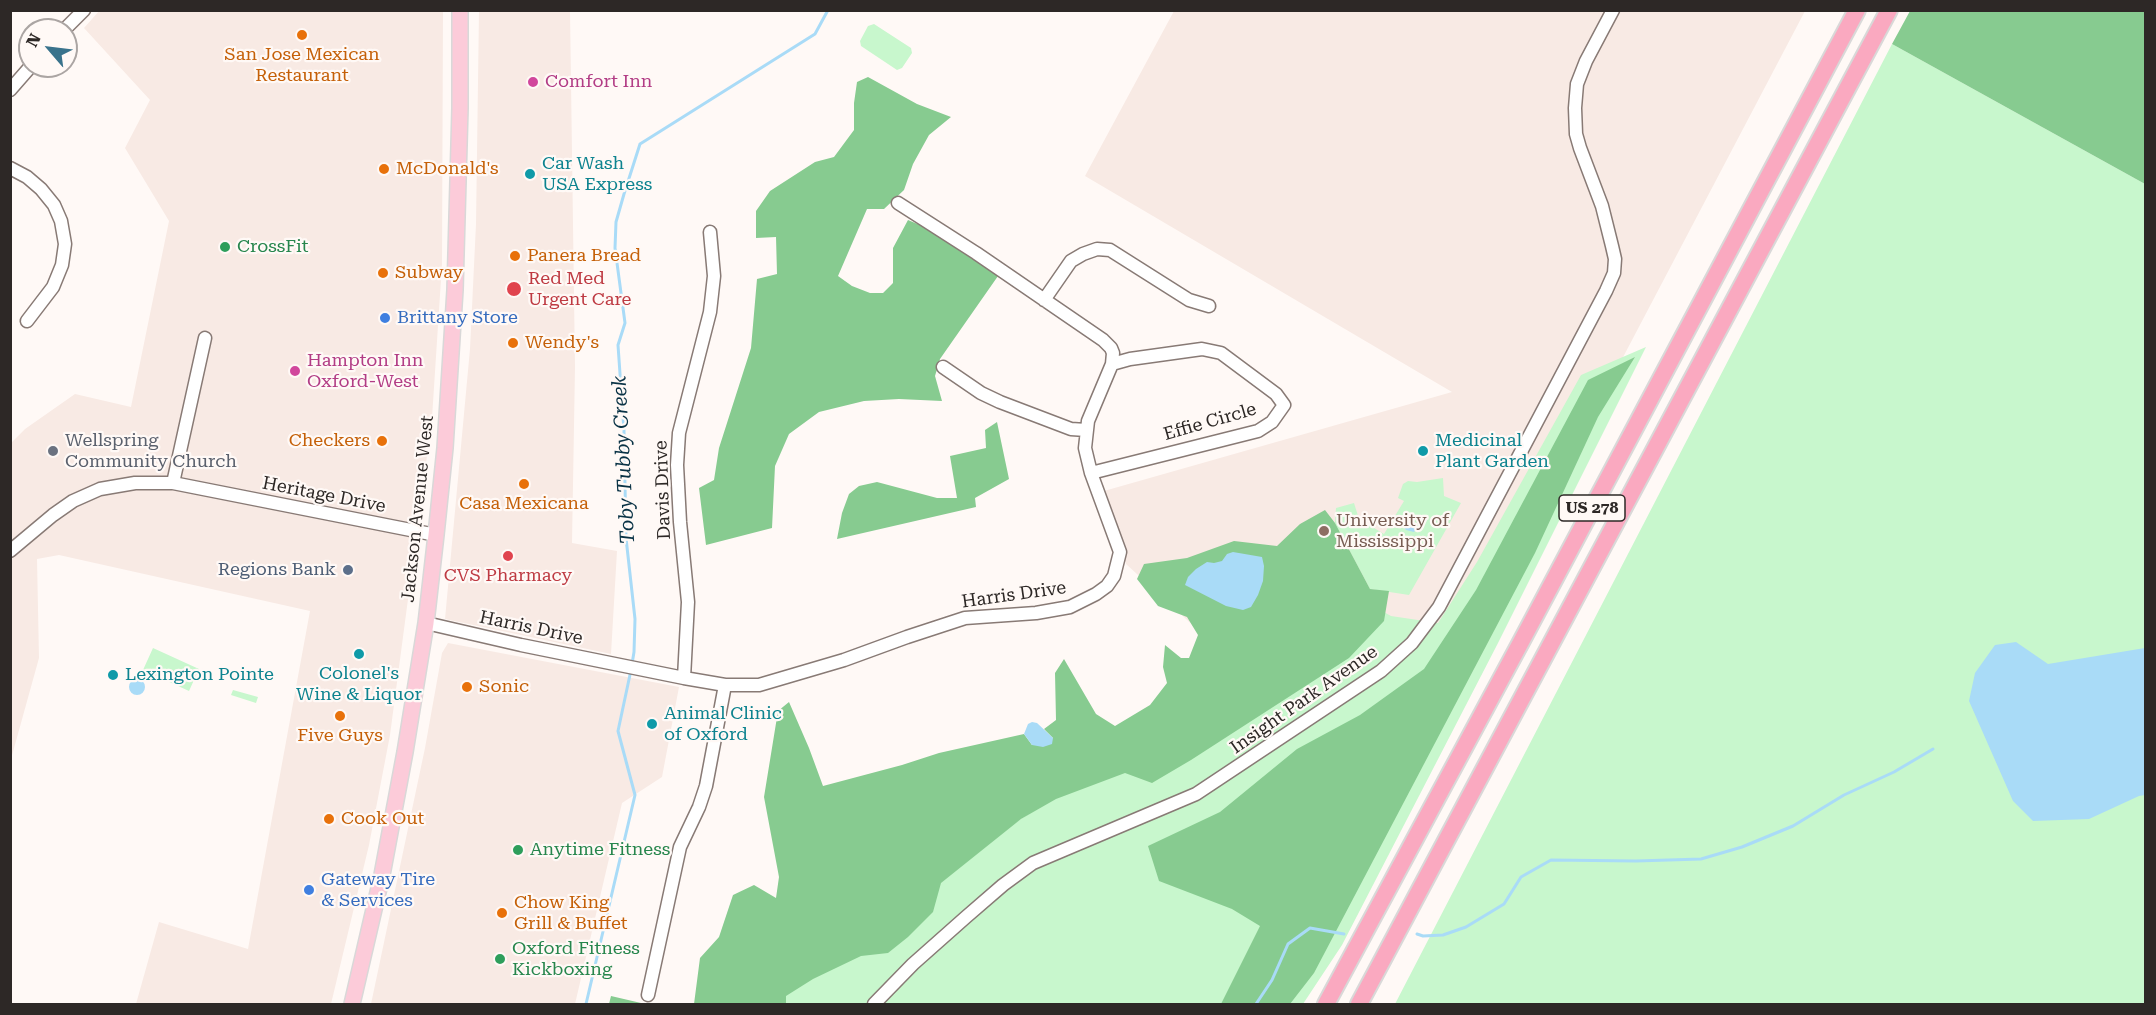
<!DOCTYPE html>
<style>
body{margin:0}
#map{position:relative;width:2156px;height:1015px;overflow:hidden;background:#fff9f6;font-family:"Roboto Serif",serif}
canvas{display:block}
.frame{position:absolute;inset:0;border:12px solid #2d2826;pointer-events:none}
.north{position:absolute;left:18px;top:18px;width:60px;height:60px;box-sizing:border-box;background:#fff9f6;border:2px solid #aba5a3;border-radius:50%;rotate:298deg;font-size:16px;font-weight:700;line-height:24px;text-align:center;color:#2d2826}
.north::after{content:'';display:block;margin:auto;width:21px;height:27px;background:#39738c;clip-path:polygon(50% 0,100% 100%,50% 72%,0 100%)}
</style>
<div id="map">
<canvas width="2156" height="1015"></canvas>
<div class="frame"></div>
<div class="north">N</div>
</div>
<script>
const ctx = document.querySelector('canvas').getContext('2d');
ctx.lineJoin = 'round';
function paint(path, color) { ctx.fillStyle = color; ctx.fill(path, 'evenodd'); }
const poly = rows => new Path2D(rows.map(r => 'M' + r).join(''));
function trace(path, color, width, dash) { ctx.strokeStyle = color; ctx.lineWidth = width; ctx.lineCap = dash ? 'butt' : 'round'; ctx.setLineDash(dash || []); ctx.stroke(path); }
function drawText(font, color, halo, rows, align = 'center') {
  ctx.font = font + ' "Roboto Serif",serif'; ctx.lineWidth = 4.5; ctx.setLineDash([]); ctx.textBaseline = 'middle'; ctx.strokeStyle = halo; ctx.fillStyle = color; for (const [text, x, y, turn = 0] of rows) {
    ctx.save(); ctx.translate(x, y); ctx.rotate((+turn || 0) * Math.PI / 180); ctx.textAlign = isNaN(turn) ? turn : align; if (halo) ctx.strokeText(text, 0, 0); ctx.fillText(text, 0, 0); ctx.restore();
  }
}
const built = poly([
 [100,10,443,11,442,264,432,418,390,735,369,845,331,1004,136,1004,159,922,248,949,310,611,59,555,37,559,39,658,11,759,11,443,25,429,75,394,131,407,169,221,125,148,150,100,84,28],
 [479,11,570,11,575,367,572,543,617,551,611,654,445,619,470,349,476,224],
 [1174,11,1805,11,1549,498,1295,991,790,1004,1293,717,1126,564,1104,491,1452,392,1085,176],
 [448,643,679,687,662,777,622,803,575,1004,371,1004,425,748,442,653]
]);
const green = poly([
 [874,24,911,48,912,53,902,68,897,70,861,46,860,41,868,26],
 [1892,44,2145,184,2145,1004,1395,1004],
 [1646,347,1497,645,1342,945,1303,1004,731,1004,1143,741,1317,575,1391,616,1438,623,1477,562,1581,375],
 [1443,478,1444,496,1461,503,1409,595,1370,589,1335,523,1336,508,1354,503,1359,519,1384,534,1404,501,1398,498,1403,484,1408,481,1417,482],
 [153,648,199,669,189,691,143,670],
 [233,690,258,697,256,703,231,695]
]);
const forest = poly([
 [1910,11,2145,11,2145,184,1892,44],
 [868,77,917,104,951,117,929,135,913,164,904,190,884,209,867,209,838,276,852,286,870,293,883,293,893,283,893,248,908,220,927,228,998,276,940,359,935,376,942,401,899,399,864,401,819,412,789,434,775,466,772,528,706,545,699,488,714,480,719,448,751,348,757,279,777,274,776,237,756,238,756,211,770,191,815,162,834,157,854,130,854,103,857,82],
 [1635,357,1598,417,1535,553,1314,973,1290,1004,1221,1004,1260,926,1232,909,1159,881,1148,846,1220,812,1297,749,1360,715,1424,669,1476,590,1588,380],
 [997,422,1009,479,975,498,976,507,837,539,842,513,849,494,859,486,877,482,937,498,957,498,950,456,986,448,985,430],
 [1325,510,1335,523,1370,589,1389,591,1384,621,1349,658,1191,760,1152,783,1125,773,1056,799,1021,819,941,883,933,912,908,937,888,953,861,956,813,979,786,996,786,1004,694,1004,700,958,719,937,733,895,754,885,776,898,779,877,764,797,778,711,789,702,809,748,823,786,902,765,939,753,1024,734,1032,745,1053,738,1044,729,1056,720,1055,673,1064,659,1096,714,1115,726,1150,705,1167,683,1163,667,1165,645,1181,658,1189,658,1198,635,1187,617,1158,606,1137,579,1144,564,1187,558,1234,541,1277,546,1300,524],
 [611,996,641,1003,642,1004,609,1004]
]);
const water = poly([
 [1406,516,1415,523,1416,529,1414,532,1406,530,1403,526,1401,520,1402,517],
 [1233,552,1262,557,1264,566,1263,581,1258,595,1251,607,1243,610,1226,606,1185,585,1188,577,1196,569,1207,562,1214,563,1222,561,1227,554],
 [2016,642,2048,664,2145,648,2145,795,2139,796,2089,819,2033,821,2013,801,1969,701,1975,673,1995,645],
 '129 687a8 8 0 1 1 16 0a8 8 0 1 1-16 0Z',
 [1032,722,1037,723,1053,738,1052,744,1043,747,1032,745,1024,734,1028,724]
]);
const stream = poly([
 [632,664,634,652,635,619,626,538,624,431,618,345,625,323,615,248,616,222,624,194,640,144,815,34,828,10],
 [1417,934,1423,936,1443,935,1466,927,1504,904,1521,877,1551,860,1636,861,1701,859,1742,847,1793,826,1844,795,1894,772,1933,749],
 [586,1004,635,795,618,731,631,670],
 [1256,1004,1272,980,1288,944,1310,928,1344,934]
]);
const minor = poly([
 [64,30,84,10],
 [10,90,31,66],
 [10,168,27,177,41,189,54,205,61,221,65,244,62,265,53,287,27,321],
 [1044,300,1071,261,1083,254,1097,249,1110,250,1189,300,1209,306],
 [943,367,981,393,1000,402,1071,429,1086,430],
 [1091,473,1258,431,1272,422,1284,405,1276,394,1221,353,1202,349,1130,359,1112,364],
 [173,483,205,338],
 [10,551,53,515,73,501,100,489,135,483,173,483,436,535],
 [426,623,521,645,684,678,725,685,759,685,844,660,907,637,965,618,1036,613,1070,607,1096,594,1107,586,1114,576,1120,552,1091,473,1085,448,1088,421,1112,364,1113,353,1111,348,1103,340,976,253,898,203],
 [684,678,688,602,680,522,677,465,679,433,710,312,714,276,710,232],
 [648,995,680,847,699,807,706,786,725,685],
 [874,1004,913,964,966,917,1003,885,1033,863,1196,794,1381,671,1412,643,1439,607,1606,291,1614,273,1615,259,1612,246,1602,206,1580,148,1576,134,1575,108,1577,84,1586,61,1613,10]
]);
const major = poly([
 [352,1004,382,875,405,752,426,623,436,535,445,448,455,290,460,108,460,10]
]);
const highway = poly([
 [1326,1004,1521,642,1857,10],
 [1359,1004,1889,10]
]);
const markers = [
 [302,35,6,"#e8710a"],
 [533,82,6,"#d1479c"],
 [384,169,6,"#e8710a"],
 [530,174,6,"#0f9aa8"],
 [225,247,6,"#2e9e5b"],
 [515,256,6,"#e8710a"],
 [383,273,6,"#e8710a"],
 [514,289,8,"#e0444e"],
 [385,318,6,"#3f7fe0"],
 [513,343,6,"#e8710a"],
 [295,371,6,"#d1479c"],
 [382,441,6,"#e8710a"],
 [53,451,6,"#6b7280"],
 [1423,451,6,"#0f9aa8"],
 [524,484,6,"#e8710a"],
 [1324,531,6,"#8d6e63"],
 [508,556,6,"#e0444e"],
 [348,570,6,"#5c6f8a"],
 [359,654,6,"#0f9aa8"],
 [113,675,6,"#0f9aa8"],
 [467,687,6,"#e8710a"],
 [340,716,6,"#e8710a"],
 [652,724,6,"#0f9aa8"],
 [329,819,6,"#e8710a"],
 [518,850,6,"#2e9e5b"],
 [309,890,6,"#3f7fe0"],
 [502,913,6,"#e8710a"],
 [500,959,6,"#2e9e5b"]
];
const shields = [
 [1592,508,66]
];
const shieldNames = [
 ["US 278",1592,508]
];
const foodNames = [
 ["San Jose Mexican",302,55,"center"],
 ["Restaurant",302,76,"center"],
 ["McDonald's",396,169],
 ["Panera Bread",527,256],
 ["Subway",395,273],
 ["Wendy's",525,343],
 ["Checkers",370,441,"right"],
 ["Casa Mexicana",524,504,"center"],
 ["Sonic",479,687],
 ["Five Guys",340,736,"center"],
 ["Cook Out",341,819],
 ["Chow King",514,903],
 ["Grill & Buffet",514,924]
];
const hotelNames = [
 ["Comfort Inn",545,82],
 ["Hampton Inn",307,361],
 ["Oxford-West",307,382]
];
const cultureNames = [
 ["Car Wash",542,164],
 ["USA Express",542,185],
 ["Medicinal",1435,441],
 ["Plant Garden",1435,462],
 ["Colonel's",359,674,"center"],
 ["Wine & Liquor",359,695,"center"],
 ["Lexington Pointe",125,675],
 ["Animal Clinic",664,714],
 ["of Oxford",664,735]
];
const leisureNames = [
 ["CrossFit",237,247],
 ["Anytime Fitness",530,850],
 ["Oxford Fitness",512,949],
 ["Kickboxing",512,970]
];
const healthNames = [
 ["Red Med",528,279],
 ["Urgent Care",528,300],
 ["CVS Pharmacy",508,576,"center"]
];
const shopNames = [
 ["Brittany Store",397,318],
 ["Gateway Tire",321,880],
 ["& Services",321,901]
];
const streetNames = [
 ["Effie Circle",1210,422,-16],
 ["Davis Drive",663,490,-92],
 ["Heritage Drive",324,495,11],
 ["Jackson Avenue West",418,509,-84],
 ["Harris Drive",1014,595,-8],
 ["Harris Drive",531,628,12],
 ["Insight Park Avenue",1304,700,-35]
];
const worshipNames = [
 ["Wellspring",65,441],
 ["Community Church",65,462]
];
const educationNames = [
 ["University of",1336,521],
 ["Mississippi",1336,542]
];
const serviceNames = [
 ["Regions Bank",336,570]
];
const waterNames = [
 ["Toby Tubby Creek",624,460,-93]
];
paint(built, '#f8eae4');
paint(green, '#c8f7cd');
paint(forest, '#87cb90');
paint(water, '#a9dbf7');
trace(stream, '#a9dbf7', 3);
trace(minor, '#887a75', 15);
trace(major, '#d9d8d8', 18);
trace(highway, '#d9d8d8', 20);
trace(minor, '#fff', 12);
trace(major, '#fccbd9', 15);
trace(highway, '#faa9c0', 16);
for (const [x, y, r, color] of markers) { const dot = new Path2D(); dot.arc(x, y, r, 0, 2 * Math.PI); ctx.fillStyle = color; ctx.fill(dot); trace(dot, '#fff9f6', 2); }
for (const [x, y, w] of shields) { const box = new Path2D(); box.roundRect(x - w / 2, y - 13, w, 26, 4.5); ctx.fillStyle = '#fff9f6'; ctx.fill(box); trace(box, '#2d2826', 1.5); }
drawText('bold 16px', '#2d2826', null, shieldNames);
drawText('18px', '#c56008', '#fff9f6', foodNames, 'left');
drawText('18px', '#b23c85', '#fff9f6', hotelNames, 'left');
drawText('18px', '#0d838f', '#fff9f6', cultureNames, 'left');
drawText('18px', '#27864d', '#fff9f6', leisureNames, 'left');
drawText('18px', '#be3a42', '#fff9f6', healthNames, 'left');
drawText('18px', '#366cbe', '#fff9f6', shopNames, 'left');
drawText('18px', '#2d2826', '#fff9f6', streetNames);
drawText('18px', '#5b616d', '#fff9f6', worshipNames, 'left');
drawText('18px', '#785e54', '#fff9f6', educationNames, 'left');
drawText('18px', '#4e5e75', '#fff9f6', serviceNames, 'right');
drawText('italic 20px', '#093245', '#fff9f6', waterNames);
</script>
